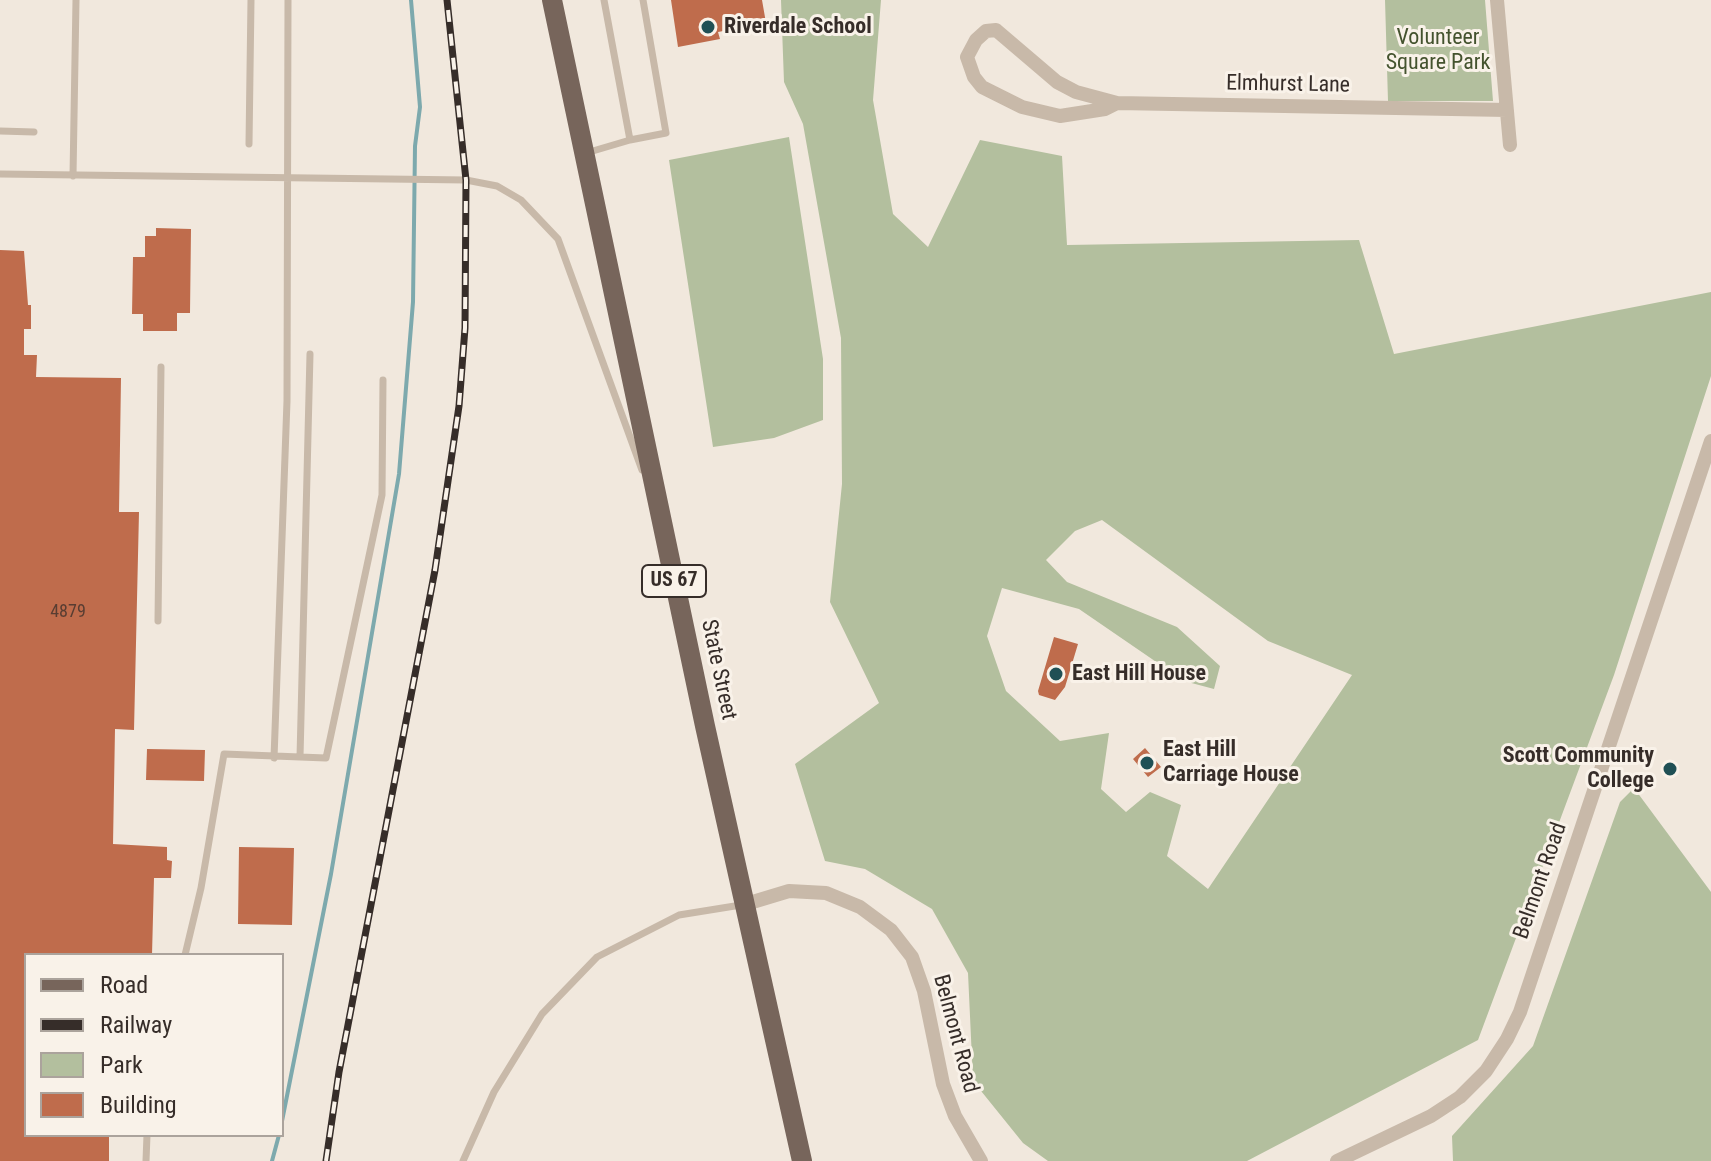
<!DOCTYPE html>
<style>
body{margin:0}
#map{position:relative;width:1711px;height:1161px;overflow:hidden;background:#f1e8dd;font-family:"Roboto Condensed",sans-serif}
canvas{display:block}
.legend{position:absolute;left:24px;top:953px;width:260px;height:184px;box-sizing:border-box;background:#f9f2e9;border:2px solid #aba39c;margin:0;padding:10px 14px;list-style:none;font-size:24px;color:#362d29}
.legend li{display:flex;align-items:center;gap:16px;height:40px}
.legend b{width:40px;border:2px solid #aba39c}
</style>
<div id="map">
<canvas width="1711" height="1161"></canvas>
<ul class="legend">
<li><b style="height:10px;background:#77655b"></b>Road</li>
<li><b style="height:10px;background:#362d29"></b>Railway</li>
<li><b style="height:22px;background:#b3bf9e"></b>Park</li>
<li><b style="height:22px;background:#bf6c4c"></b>Building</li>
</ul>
</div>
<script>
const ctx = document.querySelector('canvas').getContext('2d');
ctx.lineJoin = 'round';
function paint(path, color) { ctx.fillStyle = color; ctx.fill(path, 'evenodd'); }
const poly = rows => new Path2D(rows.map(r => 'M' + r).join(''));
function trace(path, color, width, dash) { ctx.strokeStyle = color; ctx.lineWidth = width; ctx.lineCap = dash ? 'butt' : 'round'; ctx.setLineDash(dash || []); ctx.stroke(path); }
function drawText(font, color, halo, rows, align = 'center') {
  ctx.font = font + ' "Roboto Condensed",sans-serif'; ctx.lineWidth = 6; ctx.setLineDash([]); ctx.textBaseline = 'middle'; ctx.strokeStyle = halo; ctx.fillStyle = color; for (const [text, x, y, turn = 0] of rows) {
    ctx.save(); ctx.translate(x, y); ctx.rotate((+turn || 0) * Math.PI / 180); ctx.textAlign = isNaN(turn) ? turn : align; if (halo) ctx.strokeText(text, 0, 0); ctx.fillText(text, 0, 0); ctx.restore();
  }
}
const green = poly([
 [781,0,881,0,873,100,893,214,928,247,980,140,1062,156,1067,245,1359,240,1394,354,1711,292,1711,376,1614,675,1478,1040,1247,1161,1048,1161,1023,1143,973,1081,968,973,932,909,865,869,825,861,795,764,879,703,830,602,842,484,841,338,803,124,784,82],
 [1102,520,1268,641,1352,675,1208,889,1167,856,1181,805,1150,792,1126,812,1101,789,1109,733,1060,741,1006,691,987,636,1002,588,1079,609,1184,681,1214,689,1220,666,1177,627,1067,582,1046,560,1075,531],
 [1385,0,1485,0,1493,101,1388,101],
 [789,137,823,359,823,420,774,438,713,447,669,160],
 [1634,788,1711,892,1711,1161,1453,1161,1452,1136,1533,1046,1620,802]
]);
const stream = poly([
 [282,1121,331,874,399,474,413,302,415,146,420,107,411,0],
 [272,1161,279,1135]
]);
const building = poly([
 [671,0,762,0,766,23,718,32,720,39,678,47],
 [156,228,191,229,190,313,177,313,177,331,143,331,143,314,132,314,133,257,145,257,145,236,156,236],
 [0,250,24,251,28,305,31,305,31,329,24,329,24,355,37,355,36,377,121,378,119,512,139,512,134,730,115,729,113,844,167,847,167,860,172,861,171,878,154,878,152,955,26,955,26,1135,109,1135,109,1161,0,1161],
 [1054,637,1078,644,1065,687,1055,700,1039,695,1038,691],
 [1145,748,1161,767,1148,777,1133,759],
 [147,749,205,750,204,781,146,780],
 [239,847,294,848,292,925,238,924]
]);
const lane = poly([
 [0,131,34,132],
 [630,140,666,133,643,0],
 [249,144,251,0],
 [586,153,630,140,604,0],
 [0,174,466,180,497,186,521,200,558,239,642,470],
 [73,176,76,0],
 [158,621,161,367],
 [300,757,326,758,382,495,383,380],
 [274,758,287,401,288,0],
 [185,955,201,888,224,754,300,757,310,354],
 [146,1161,147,1135],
 [463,1161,494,1092,542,1014,597,957,679,915,741,905]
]);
const street = poly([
 [1497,0,1510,145],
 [996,30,1057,82,1076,92,1117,103,1105,109,1060,116,1022,107,982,87,974,77,967,57,976,40,986,31,996,30],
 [1117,103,1507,110],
 [746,904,789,891,826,893,860,907,891,930,912,957,924,991,943,1084,955,1116,981,1161],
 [1337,1161,1431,1116,1460,1097,1486,1071,1507,1039,1520,1012,1711,441]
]);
const primary = poly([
 [552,0,705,726,802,1161]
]);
const rail = poly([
 [326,1161,339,1072,435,570,459,406,465,328,466,180,447,0]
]);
const markers = [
 [708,27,8,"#205055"],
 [1056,674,8,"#205055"],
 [1147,763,8,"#205055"],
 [1670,769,8,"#205055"]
];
const numberNames = [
 ["4879",68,612]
];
const shields = [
 [674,581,64]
];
const shieldNames = [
 ["US 67",674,581]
];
const poiNames = [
 ["Riverdale School",724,27],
 ["East Hill House",1072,674],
 ["East Hill",1163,750],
 ["Carriage House",1163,775],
 ["Scott Community",1654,756,"right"],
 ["College",1654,781,"right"]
];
const parkNames = [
 ["Volunteer",1438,38],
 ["Square Park",1438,63]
];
const streetNames = [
 ["Elmhurst Lane",1288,85,1],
 ["State Street",718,670,78],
 ["Belmont Road",1541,881,-71],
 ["Belmont Road",955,1034,75]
];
paint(green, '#b3bf9e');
trace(stream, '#7da9ad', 4);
paint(building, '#bf6c4c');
trace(lane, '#c8b9a9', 7);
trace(street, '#c8b9a9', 14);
trace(primary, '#77655b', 20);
trace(rail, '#362d29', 7);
trace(rail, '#f9f2e9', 4, [12]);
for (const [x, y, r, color] of markers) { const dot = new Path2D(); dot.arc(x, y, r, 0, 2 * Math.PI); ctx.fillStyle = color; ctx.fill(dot); trace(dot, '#f9f2e9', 3); }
drawText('18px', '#583d32', null, numberNames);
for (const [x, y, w] of shields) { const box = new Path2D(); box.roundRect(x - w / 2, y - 16, w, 32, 6); ctx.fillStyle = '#f9f2e9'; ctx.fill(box); trace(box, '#362d29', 2); }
drawText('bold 20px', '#362d29', null, shieldNames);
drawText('bold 22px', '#362d29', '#f9f2e9', poiNames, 'left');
drawText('22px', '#44532e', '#f9f2e9', parkNames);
drawText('22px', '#362d29', '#f9f2e9', streetNames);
</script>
